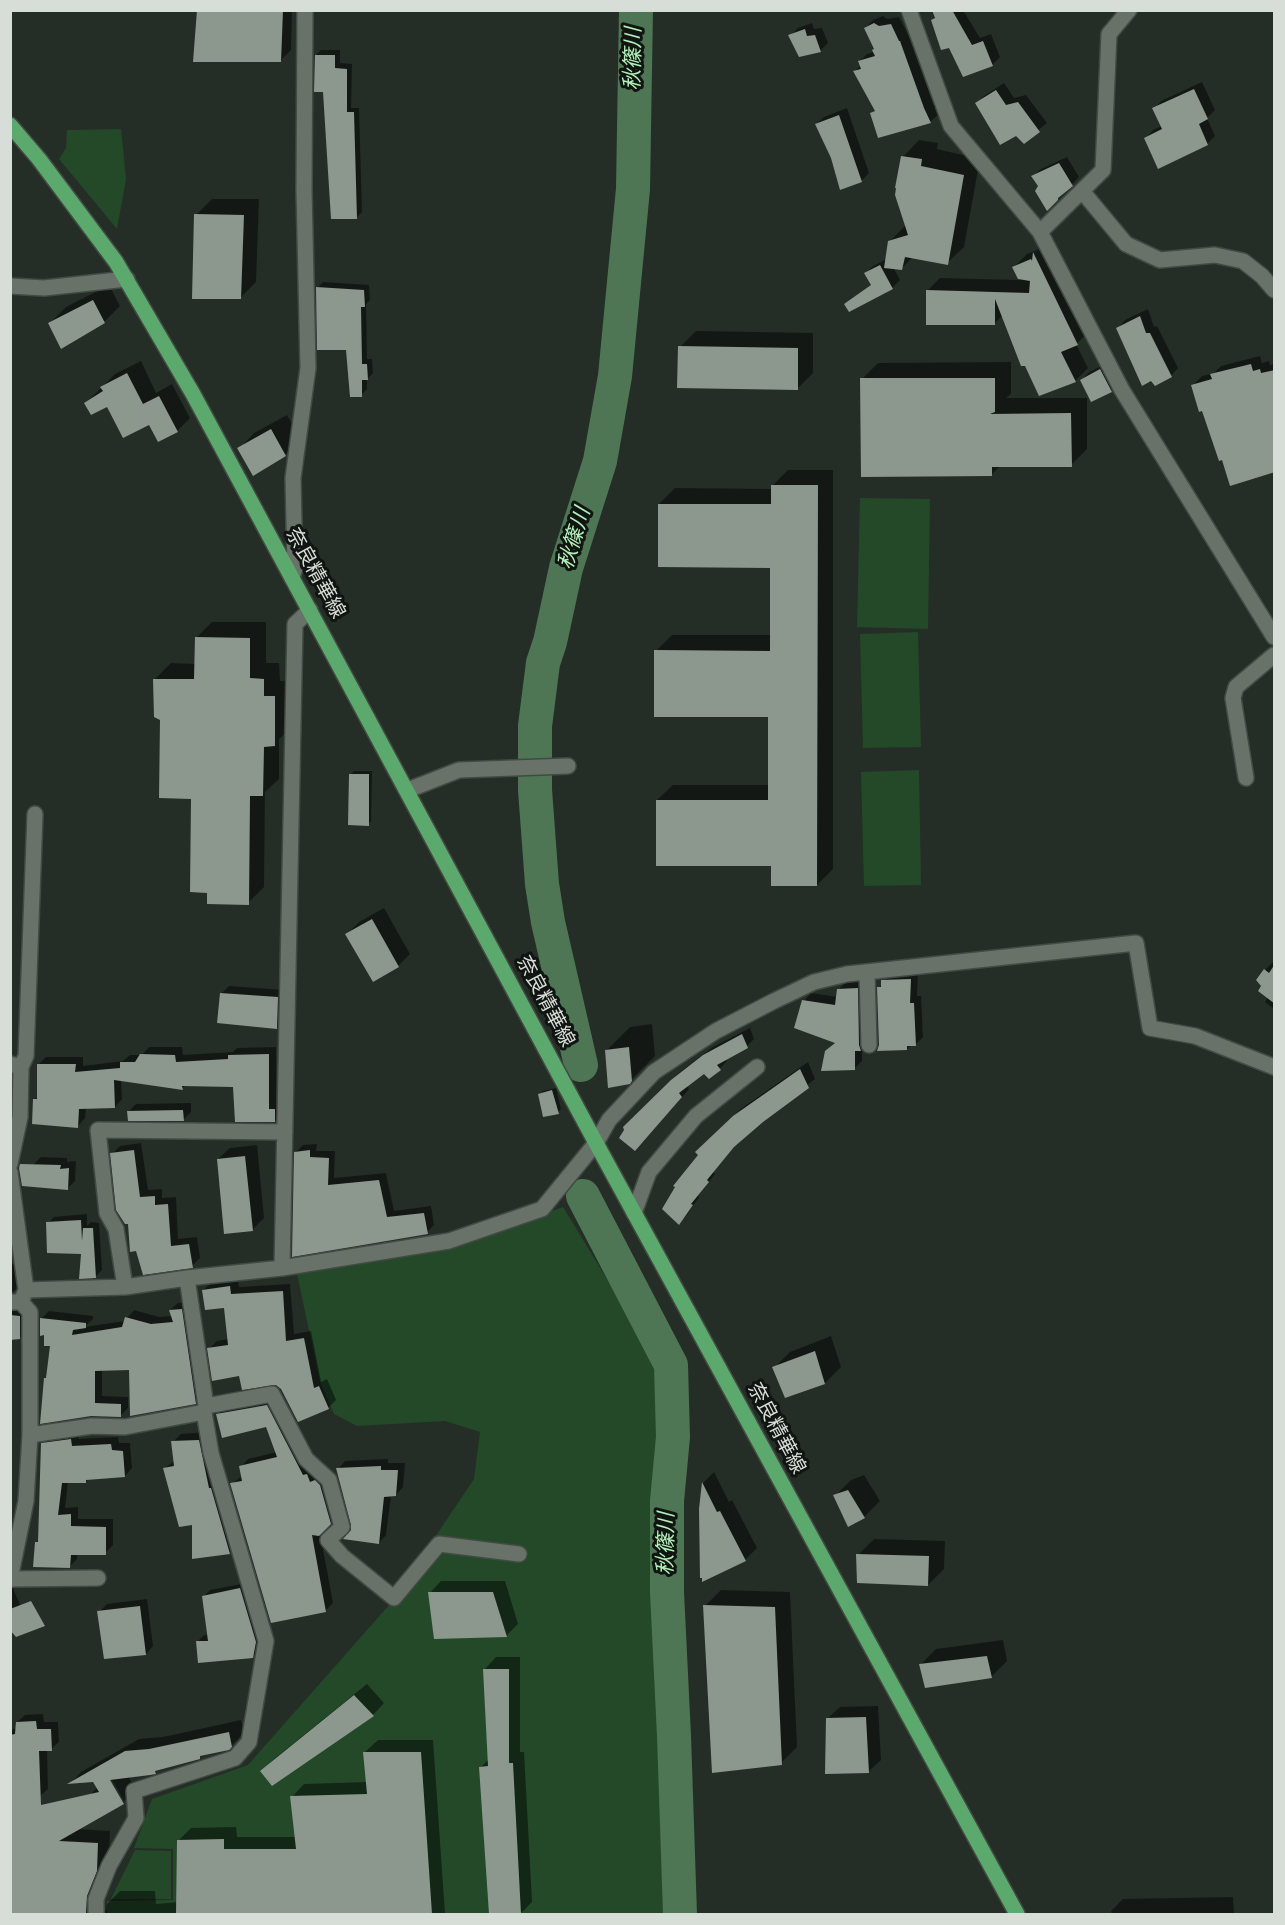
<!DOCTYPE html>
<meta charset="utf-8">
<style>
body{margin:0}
#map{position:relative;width:1285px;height:1925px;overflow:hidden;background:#252e26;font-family:"Source Sans 3",sans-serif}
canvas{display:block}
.frame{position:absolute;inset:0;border:12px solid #d7ddd7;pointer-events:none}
</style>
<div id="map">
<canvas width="1285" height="1925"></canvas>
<div class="frame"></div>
</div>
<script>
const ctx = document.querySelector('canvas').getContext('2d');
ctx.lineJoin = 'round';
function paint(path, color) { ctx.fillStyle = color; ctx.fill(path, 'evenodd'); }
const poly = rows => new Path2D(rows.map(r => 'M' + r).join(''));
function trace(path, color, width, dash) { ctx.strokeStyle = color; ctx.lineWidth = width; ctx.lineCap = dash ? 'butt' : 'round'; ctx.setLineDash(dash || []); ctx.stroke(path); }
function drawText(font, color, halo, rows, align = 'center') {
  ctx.font = font + ' "Source Sans 3","Noto Sans JP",sans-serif'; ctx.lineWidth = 6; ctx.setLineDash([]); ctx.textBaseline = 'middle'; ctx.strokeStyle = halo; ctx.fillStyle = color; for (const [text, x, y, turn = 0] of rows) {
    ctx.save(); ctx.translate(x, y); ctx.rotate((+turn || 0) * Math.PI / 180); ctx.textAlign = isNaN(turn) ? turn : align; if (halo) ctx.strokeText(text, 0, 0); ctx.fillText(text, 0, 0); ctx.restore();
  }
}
const green = poly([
 [121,129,126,179,117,229,59,159,66,148,67,130],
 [860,498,930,499,928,629,857,627],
 [918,632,921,747,863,748,860,634],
 [919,770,921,885,864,886,861,772],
 [563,1207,660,1366,664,1385,660,1535,672,1914,107,1914,107,1901,173,1900,173,1849,134,1848,152,1799,248,1765,390,1604,474,1479,480,1432,445,1421,357,1426,334,1414,320,1382,297,1274,456,1246],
 [135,1850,171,1851,171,1899,111,1899]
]);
const shadow = poly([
 [199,10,292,10,291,50,281,60],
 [937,10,963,10,980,38,991,34,1000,57,992,65,950,46,932,20,936,16],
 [883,16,887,19,899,17,908,34,938,115,930,122,872,114,876,109,855,71,861,65,860,61,867,54,874,52,875,49,865,28,873,20],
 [812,23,814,29,822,28,828,43,820,51,790,36,798,28],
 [321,50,340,50,340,63,352,64,351,108,359,108,362,212,357,217,316,55],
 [1202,82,1215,110,1207,118,1215,136,1207,144,1146,138,1153,130,1162,126,1154,109,1161,101],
 [1004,83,1014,98,1026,95,1047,123,1024,142,977,103,984,96],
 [847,108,869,173,861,181,833,158,816,124,824,117],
 [919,140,938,143,937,149,980,159,964,247,947,263,913,257,902,268,893,267,900,280,892,288,846,305,872,284,866,273,873,266,887,259,889,242,906,225,903,157],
 [1067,157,1079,177,1048,209,1040,186,1033,176,1041,169],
 [212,199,259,199,256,282,240,298,196,215],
 [1047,240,1090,331,1076,344,1088,368,1075,381,1003,315,995,323,927,291,940,278,1020,280,1014,267,1027,254,1037,250],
 [323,282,369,285,370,300,366,304,367,359,372,359,373,373,367,379,367,389,361,395,348,349,317,288],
 [109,285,120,306,104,322,50,323,66,307],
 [1148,309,1154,327,1157,326,1178,368,1171,376,1118,328,1125,320],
 [696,331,813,333,813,373,797,389,680,347],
 [1260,356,1262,363,1269,361,1270,365,1274,364,1274,470,1223,458,1193,385,1202,376,1214,373,1221,366],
 [141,361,156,393,172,384,190,418,177,431,159,440,150,423,108,405,86,403,115,374],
 [1011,362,1011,394,1006,398,1087,398,1087,449,1071,465,1001,465,992,474,862,379,878,363],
 [1108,363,1119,383,1111,391,1082,380,1089,372],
 [287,415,301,439,285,455,239,449,254,433],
 [788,470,833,470,833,869,817,885,773,865,657,800,673,785,770,785,770,716,656,651,672,635,771,635,771,566,659,504,675,488,772,489,772,486],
 [212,622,266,622,266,663,279,663,280,681,291,681,290,729,279,739,279,779,265,792,264,887,248,903,208,891,193,797,162,719,155,679,171,663,196,664,196,638],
 [354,771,372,771,371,821,368,825,351,774],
 [384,908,410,954,398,966,347,934,359,922],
 [1274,961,1274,1009,1265,1002,1268,997,1263,986,1265,970],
 [918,972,917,996,921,996,923,1037,915,1045,911,1045,907,1049,880,1045,879,988,891,973],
 [865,981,868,1042,862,1048,862,1061,854,1069,826,1051,836,1042,804,1001,811,993,838,997,838,990,846,982],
 [229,986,285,990,284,1020,277,1028,221,994],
 [652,1024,655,1056,629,1082,606,1051,630,1027],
 [750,1028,754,1039,747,1046,725,1059,727,1061,720,1068,704,1072,687,1086,689,1089,643,1142,626,1130,625,1127,680,1072,713,1047],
 [149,1047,182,1047,183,1055,233,1052,237,1048,276,1047,276,1102,283,1102,282,1113,275,1121,234,1085,186,1084,182,1089,121,1079,122,1099,115,1107,86,1107,85,1118,78,1126,35,1099,38,1096,38,1065,46,1057,83,1057,83,1066,123,1061,130,1055,142,1055],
 [808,1062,815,1079,738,1142,713,1172,715,1174,698,1196,699,1197,687,1215,679,1223,715,1134,742,1108],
 [556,1088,561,1109,558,1112,540,1095,543,1091],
 [10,1099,21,1100,10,1146],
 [191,1103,191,1112,183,1120,128,1112,136,1104],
 [141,1143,148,1190,162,1189,162,1198,176,1197,178,1239,197,1237,200,1258,192,1266,137,1250,112,1154,120,1146],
 [317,1144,316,1151,335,1151,334,1178,386,1173,394,1211,431,1206,434,1225,427,1232,294,1255,296,1152,303,1145],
 [257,1145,264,1218,252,1230,218,1159,230,1148],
 [41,1157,67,1158,67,1162,76,1161,75,1181,67,1189,33,1165],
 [87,1214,87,1226,91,1222,99,1223,102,1270,95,1277,83,1252,48,1223,54,1217],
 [10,1264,21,1264,22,1283,14,1291,10,1291],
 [238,1279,239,1287,290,1284,294,1334,311,1331,321,1382,327,1379,336,1400,328,1408,298,1420,278,1384,240,1374,209,1349,217,1341,229,1339,225,1306,203,1290,211,1283],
 [10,1300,24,1305,27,1330,20,1337,10,1339],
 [189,1302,203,1395,195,1402,131,1368,102,1369,102,1396,128,1397,128,1408,120,1416,91,1415,47,1377,51,1345,41,1319,49,1311,93,1316,93,1319,84,1327,125,1321,134,1310,159,1317,172,1316,170,1310,178,1303],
 [831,1336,841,1367,825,1383,786,1396,774,1368,790,1352],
 [274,1398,311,1468,328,1478,338,1515,320,1533,333,1603,325,1611,232,1484,243,1475,241,1467,248,1459,277,1452,267,1425,218,1415,225,1407],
 [78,1432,79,1439,118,1437,119,1443,130,1443,132,1468,125,1476,89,1478,86,1481,68,1481,65,1508,78,1507,78,1519,113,1519,113,1545,105,1553,77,1553,77,1559,69,1567,36,1543,39,1540,43,1444,51,1436],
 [207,1432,238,1544,230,1552,194,1557,194,1523,164,1469,175,1460,173,1442,181,1434],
 [388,1459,388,1463,405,1463,403,1487,396,1495,391,1495,386,1535,379,1543,353,1531,338,1469,345,1461],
 [714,1472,729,1502,732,1500,757,1548,745,1560,700,1509,703,1483],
 [864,1475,880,1501,864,1517,835,1496,851,1480],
 [874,1539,945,1541,944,1569,928,1585,858,1555],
 [441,1581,505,1581,518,1624,506,1636,430,1593],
 [10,1582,28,1622,21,1629,10,1633],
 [247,1583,262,1634,259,1649,253,1656,198,1641,204,1635,209,1635,204,1596,210,1590],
 [721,1590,790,1592,797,1747,781,1763,705,1606],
 [147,1599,153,1646,146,1654,99,1612,107,1604],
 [1003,1640,1007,1661,991,1677,920,1665,936,1649],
 [496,1657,520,1657,520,1752,524,1752,532,1902,520,1914,490,1914,481,1767,489,1759,485,1669],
 [367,1684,384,1703,373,1715,262,1771,274,1759],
 [878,1706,881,1760,869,1771,828,1718,840,1707],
 [43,1714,44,1722,58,1722,59,1742,51,1749,47,1749,48,1789,40,1796,10,1795,10,1730,17,1728,17,1722,25,1715],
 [241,1720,244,1733,229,1748,203,1754,199,1757,159,1768,155,1772,128,1776,136,1790,123,1802,77,1829,110,1831,109,1857,98,1885,103,1910,106,1911,107,1904,120,1891,155,1891,156,1904,178,1902,178,1841,191,1828,236,1827,237,1837,296,1837,292,1797,304,1784,367,1782,365,1752,378,1740,433,1740,445,1914,10,1914,10,1815,90,1795,98,1787,94,1780,71,1783,81,1772,139,1739,163,1737],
 [108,1773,124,1801,120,1801,105,1774],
 [1233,1897,1234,1914,1112,1914,1111,1911,1123,1899]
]);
const river = poly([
 [581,1065,548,922,542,884,535,790,535,726,543,663,550,642,566,568,600,461,615,376,633,189,636,10],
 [583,1196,671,1365,673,1437,667,1501,667,1592,674,1736,680,1914]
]);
const building = poly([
 [197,10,283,10,281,62,193,62],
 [932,10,952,10,972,45,983,41,993,66,963,77,949,48,941,50,931,20,935,18],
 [874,23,879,26,891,24,899,41,900,41,924,108,931,123,878,138,870,113,875,111,853,71,861,69,858,61,875,56,872,50,874,49,864,28],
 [805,29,807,36,815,35,821,52,799,57,788,35],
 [315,55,335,55,335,68,347,69,347,112,354,112,357,219,331,219,323,92,314,92],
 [1194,89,1208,119,1199,124,1208,145,1158,169,1144,138,1162,129,1152,108],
 [996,90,1006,105,1018,102,1040,132,1024,144,1016,136,1000,145,975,103],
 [839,115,862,182,840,190,831,158,815,124],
 [901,156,922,159,921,166,964,175,948,265,905,257,902,270,884,268,888,241,908,235,895,195,896,188,895,188],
 [1059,163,1073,186,1058,198,1058,200,1047,211,1035,191,1038,186,1031,176],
 [194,214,244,215,241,299,192,299],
 [1033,252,1078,345,1061,352,1076,382,1039,396,1025,366,1021,366,995,299,995,325,926,325,926,290,1029,293,1030,281,1018,279,1012,267,1031,259,1032,261],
 [880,265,893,289,849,312,844,304,871,285,864,273],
 [316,287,364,290,365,307,361,307,362,364,367,364,368,380,362,380,362,397,350,397,346,350,317,350],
 [93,300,105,323,61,349,48,323],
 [1140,316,1146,333,1150,333,1172,377,1155,386,1151,381,1142,386,1116,328],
 [678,346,798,348,798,390,677,388],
 [1251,364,1253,371,1260,369,1261,373,1275,370,1275,472,1230,486,1222,460,1219,461,1202,411,1199,412,1191,385,1212,379,1210,374],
 [1100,369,1112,392,1091,402,1080,380],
 [127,373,143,404,159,396,178,432,158,442,149,425,123,438,107,407,91,415,84,403,103,391,100,387],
 [860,378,995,378,995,412,990,414,1071,413,1072,467,992,467,992,476,861,477],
 [271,429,286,456,253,476,237,448],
 [771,485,818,485,817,886,771,886,771,866,656,866,656,800,768,800,768,717,654,717,654,650,770,651,770,568,658,567,658,504,771,504],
 [195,637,250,638,250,678,264,679,264,696,275,696,275,746,264,747,263,796,250,796,249,905,207,904,207,893,190,892,191,799,159,798,160,720,154,717,153,679,194,679],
 [349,774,369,774,369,826,348,825],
 [372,919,399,967,373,982,345,934],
 [1275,964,1275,1004,1258,991,1261,986,1256,980,1264,969,1269,973],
 [911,979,910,1003,914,1003,916,1046,907,1046,907,1050,877,1051,879,1045,877,987,881,987,881,980],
 [858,988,859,1045,861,1051,855,1051,855,1070,821,1071,825,1051,835,1043,794,1028,802,1000,835,1005,837,989],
 [220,993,278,997,277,1029,217,1023],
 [742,1034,748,1048,717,1065,721,1070,709,1079,704,1074,679,1093,682,1097,635,1151,619,1138,624,1130,623,1127,671,1080,703,1055],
 [629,1047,632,1081,630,1084,608,1088,605,1050],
 [140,1054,175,1055,176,1062,228,1059,228,1055,269,1054,269,1109,275,1109,275,1122,235,1122,233,1087,182,1086,183,1090,114,1080,115,1108,79,1109,78,1128,32,1124,33,1099,37,1099,37,1064,76,1064,75,1072,120,1068,120,1062,135,1062],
 [800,1069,809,1088,763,1122,734,1147,707,1180,709,1182,691,1204,693,1205,679,1225,662,1209,675,1187,673,1186,698,1155,695,1152,733,1116],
 [552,1090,559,1114,543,1117,538,1094],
 [183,1110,184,1121,128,1121,127,1111],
 [134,1150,140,1197,155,1196,155,1205,168,1204,171,1246,189,1244,193,1268,143,1275,136,1251,130,1252,128,1224,125,1224,116,1210,110,1153],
 [310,1150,310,1157,329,1158,328,1185,379,1180,387,1217,424,1213,428,1234,292,1257,294,1152],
 [245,1156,253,1231,224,1234,217,1159],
 [20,1164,61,1165,60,1169,69,1168,68,1190,22,1186,19,1168],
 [81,1220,82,1241,83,1228,93,1228,96,1278,79,1279,81,1254,47,1253,46,1222],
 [230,1286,231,1294,283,1291,286,1341,304,1338,314,1388,319,1386,329,1409,298,1422,281,1389,276,1385,242,1390,239,1376,212,1381,207,1348,228,1345,224,1308,205,1310,202,1290],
 [182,1309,196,1404,130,1416,129,1370,95,1371,95,1403,121,1404,121,1417,91,1416,40,1424,44,1378,46,1378,50,1346,44,1346,44,1335,40,1336,40,1318,86,1323,86,1328,73,1330,72,1335,122,1327,125,1317,151,1324,173,1322,169,1310],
 [10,1315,20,1316,20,1339,10,1340],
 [815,1351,825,1384,785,1398,772,1367],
 [267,1405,303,1475,307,1474,310,1482,315,1480,320,1485,331,1524,319,1536,312,1535,326,1612,271,1623,230,1483,242,1481,239,1466,277,1457,266,1427,222,1438,216,1414],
 [71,1439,72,1446,111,1444,112,1450,123,1451,125,1477,86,1480,86,1483,62,1483,58,1515,71,1514,71,1526,106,1527,106,1555,71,1555,70,1568,33,1567,35,1542,38,1542,41,1443],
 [199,1440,209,1488,211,1488,230,1554,192,1559,192,1525,179,1527,163,1468,174,1466,171,1441],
 [381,1466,381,1470,398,1470,396,1496,384,1497,379,1544,343,1539,351,1530,351,1525,336,1468],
 [702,1482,717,1512,720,1511,746,1561,702,1582,702,1578,700,1578,699,1509],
 [848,1490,865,1518,848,1527,833,1495],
 [856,1554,929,1556,928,1586,857,1583],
 [240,1588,256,1642,253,1658,198,1663,196,1641,208,1641,202,1596],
 [428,1592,493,1592,507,1637,434,1639],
 [31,1601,45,1626,16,1637,10,1630,10,1609],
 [703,1605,775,1607,782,1765,712,1773],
 [140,1606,146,1655,104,1659,97,1611],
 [987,1656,992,1678,925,1688,919,1664],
 [483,1669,509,1669,509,1763,513,1763,521,1914,489,1914,479,1767,488,1766],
 [354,1695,374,1716,272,1786,260,1771],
 [866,1717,869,1773,825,1774,826,1718],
 [36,1721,37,1729,51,1729,52,1751,39,1751,41,1805,99,1792,93,1782,67,1784,125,1751,149,1749,229,1732,232,1747,229,1750,200,1756,200,1759,155,1771,156,1774,150,1775,110,1780,124,1804,59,1841,98,1843,97,1871,87,1896,86,1914,10,1914,10,1735,15,1734,16,1722],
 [363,1752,421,1752,432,1914,176,1914,177,1840,224,1839,224,1849,296,1849,290,1796,367,1794]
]);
const minor = poly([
 [909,10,951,126,1040,232,1122,390,1274,637],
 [1082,191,1126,244,1160,260,1215,255,1243,261,1262,276,1274,290],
 [1040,232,1103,170,1109,34,1129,10],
 [10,286,44,288,127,279],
 [292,578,295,568,293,478,308,368,304,190,305,10],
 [1246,778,1233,698,1236,687,1274,655],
 [408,790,459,770,568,766],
 [867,972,869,1045],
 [10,1064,21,1067,20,1117,10,1164],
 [21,1067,26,1056,35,814],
 [10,1172,26,1290],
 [634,1213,649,1172,696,1116,757,1067],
 [282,1268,295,624,310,610],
 [125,1287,116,1229,107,1213,98,1130,285,1132],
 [10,1302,21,1302,26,1290,125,1287,187,1278,282,1268,449,1241,542,1209,596,1143,609,1120,654,1072,716,1031,774,1001,814,982,847,974,1136,943,1150,1028,1195,1036,1274,1067],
 [206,1406,272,1394,306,1459,329,1480,342,1527,328,1540,342,1556,394,1598,439,1544,519,1554],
 [30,1435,92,1426,125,1427,204,1412],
 [10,1579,26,1501,30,1435,30,1312,21,1302],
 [12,1579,98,1578],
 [96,1914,96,1899,109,1866,136,1818,134,1791,235,1758,249,1742,266,1641,211,1453,204,1412,206,1406,187,1278]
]);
const primary = poly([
 [10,125,39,159,116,262,193,394,596,1143,1017,1914]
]);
const streetNames = [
 ["奈良精華線",314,574,61],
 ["奈良精華線",544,1002,62],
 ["奈良精華線",775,1429,62]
];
const waterNames = [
 ["秋篠川",635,59,-89],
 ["秋篠川",576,539,-73],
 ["秋篠川",668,1544,-89]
];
paint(green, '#234929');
paint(shadow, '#0007');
trace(river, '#4f7654', 34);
paint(building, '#8c988d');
trace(minor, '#424a43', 18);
trace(primary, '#424a43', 18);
trace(minor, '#687269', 15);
trace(primary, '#5ba96c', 15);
drawText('20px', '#d7ddd7', '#111511', streetNames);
drawText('italic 21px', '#b2f2ba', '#111511', waterNames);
</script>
